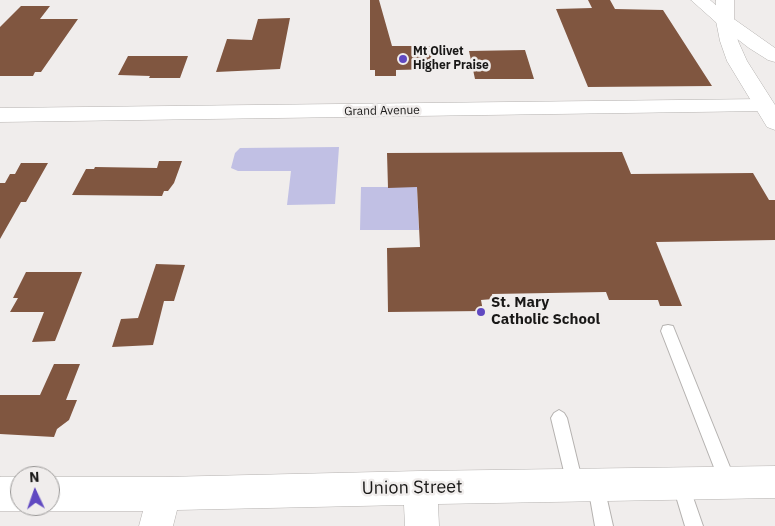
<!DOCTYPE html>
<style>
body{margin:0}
#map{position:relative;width:775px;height:526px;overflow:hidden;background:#f0edec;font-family:"IBM Plex Sans",sans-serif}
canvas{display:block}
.north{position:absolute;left:10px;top:466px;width:50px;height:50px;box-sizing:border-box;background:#f0edec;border:1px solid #9a9897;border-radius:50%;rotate:357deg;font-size:14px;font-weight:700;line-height:20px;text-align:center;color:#191817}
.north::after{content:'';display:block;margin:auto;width:18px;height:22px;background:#6049c1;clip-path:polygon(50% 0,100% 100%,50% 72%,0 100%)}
</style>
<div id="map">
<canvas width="775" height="526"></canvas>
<div class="north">N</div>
</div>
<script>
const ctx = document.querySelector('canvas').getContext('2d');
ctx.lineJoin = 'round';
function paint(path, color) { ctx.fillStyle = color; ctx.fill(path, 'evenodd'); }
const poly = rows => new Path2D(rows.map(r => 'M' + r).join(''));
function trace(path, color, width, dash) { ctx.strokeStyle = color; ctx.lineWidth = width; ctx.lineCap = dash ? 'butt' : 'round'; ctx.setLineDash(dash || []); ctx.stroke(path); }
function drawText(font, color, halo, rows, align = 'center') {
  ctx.font = font + ' "IBM Plex Sans",sans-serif'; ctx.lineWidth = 5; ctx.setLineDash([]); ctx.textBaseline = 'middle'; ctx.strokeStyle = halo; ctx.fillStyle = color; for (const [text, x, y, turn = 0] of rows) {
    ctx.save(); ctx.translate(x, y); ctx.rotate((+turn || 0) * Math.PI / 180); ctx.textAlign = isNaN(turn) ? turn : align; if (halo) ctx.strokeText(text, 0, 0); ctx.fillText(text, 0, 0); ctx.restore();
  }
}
const green = poly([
 [339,147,335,204,287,205,291,171,238,171,231,168,235,153,240,148],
 [361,187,417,187,419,230,360,230]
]);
const building = poly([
 [370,0,379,0,392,46,434,46,437,69,396,70,396,76,375,76,375,70,370,70],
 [588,0,610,0,615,9,663,10,712,86,588,87,556,9,592,8],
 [21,6,50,6,40,19,78,19,41,72,35,72,33,76,0,76,0,27],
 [290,18,280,69,216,72,227,39,252,40,258,19],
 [525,50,534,79,475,79,469,51],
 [128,56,188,56,180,78,149,78,150,76,118,75],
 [622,152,631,174,753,173,769,200,775,200,775,240,656,242,682,306,660,306,658,300,609,300,606,292,492,294,493,299,481,300,483,311,388,312,387,248,420,247,417,187,388,188,387,153],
 [159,161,182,161,174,183,168,191,164,191,162,196,72,195,86,169,94,169,95,167,157,168],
 [21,163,48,163,26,202,21,202,0,239,0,183,5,183,10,174,15,174],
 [156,264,185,265,174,301,164,301,153,345,112,347,121,319,138,318],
 [26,272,82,272,55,341,32,342,44,312,10,312,18,298,13,298],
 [54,364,80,364,66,400,77,400,69,420,57,429,54,437,0,434,0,395,40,395]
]);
const service = poly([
 [668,325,673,326,675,331,736,482,734,488,728,490,722,488,661,331,663,326,668,325],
 [559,410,564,413,567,418,583,484,581,490,575,492,569,490,567,484,551,418,554,413,559,410],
 [680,475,686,477,703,526,685,526,672,483,674,477,680,475],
 [596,478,602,480,604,486,613,526,595,526,588,486,590,480,596,478]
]);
const minor = poly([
 [763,99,770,100,773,105,770,110,763,111,0,122,0,108,763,99],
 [775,466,775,498,438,504,439,526,405,526,404,505,177,510,173,526,139,526,143,511,50,511,39,506,50,506,50,477,164,477,420,471,775,466],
 [0,477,20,477,20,506,31,506,20,511,0,511,0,477]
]);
const tertiary = poly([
 [725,16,731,17,775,48,775,62,768,60,749,48,719,25,716,21,719,17,725,16]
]);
const secondary = poly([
 [691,0,710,0,734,21,731,25,725,26,719,25,691,0]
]);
const primary = poly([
 [716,0,734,0,734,21,738,41,747,61,775,105,775,130,767,127,727,61,720,41,716,21,716,0]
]);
const markers = [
 [403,59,5,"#6049c1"],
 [481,312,5,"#6049c1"]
];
const farPoinames = [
 ["Mt Olivet",413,52],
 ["Higher Praise",413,66]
];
const farStreetnames = [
 ["Grand Avenue",382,111,-1]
];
const poiNames = [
 ["St. Mary",491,303],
 ["Catholic School",491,320]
];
const nearStreetnames = [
 ["Union Street",412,488,-1]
];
paint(green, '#c1c0e4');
paint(building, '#805640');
trace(service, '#b5b2b0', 2);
trace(minor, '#b5b2b0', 1);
trace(tertiary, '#b5b2b0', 1);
trace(secondary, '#b5b2b0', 1);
trace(primary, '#b5b2b0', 1);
paint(service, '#fff');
paint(minor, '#fff');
paint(tertiary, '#fff');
paint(secondary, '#fff');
paint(primary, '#fff');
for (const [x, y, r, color] of markers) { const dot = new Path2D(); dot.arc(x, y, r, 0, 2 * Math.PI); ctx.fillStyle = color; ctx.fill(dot); trace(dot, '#f0edec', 2); }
drawText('bold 12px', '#191817', '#f0edec', farPoinames, 'left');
drawText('12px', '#191817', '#f0edec', farStreetnames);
drawText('bold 15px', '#191817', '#f0edec', poiNames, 'left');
drawText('18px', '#191817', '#f0edec', nearStreetnames);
</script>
